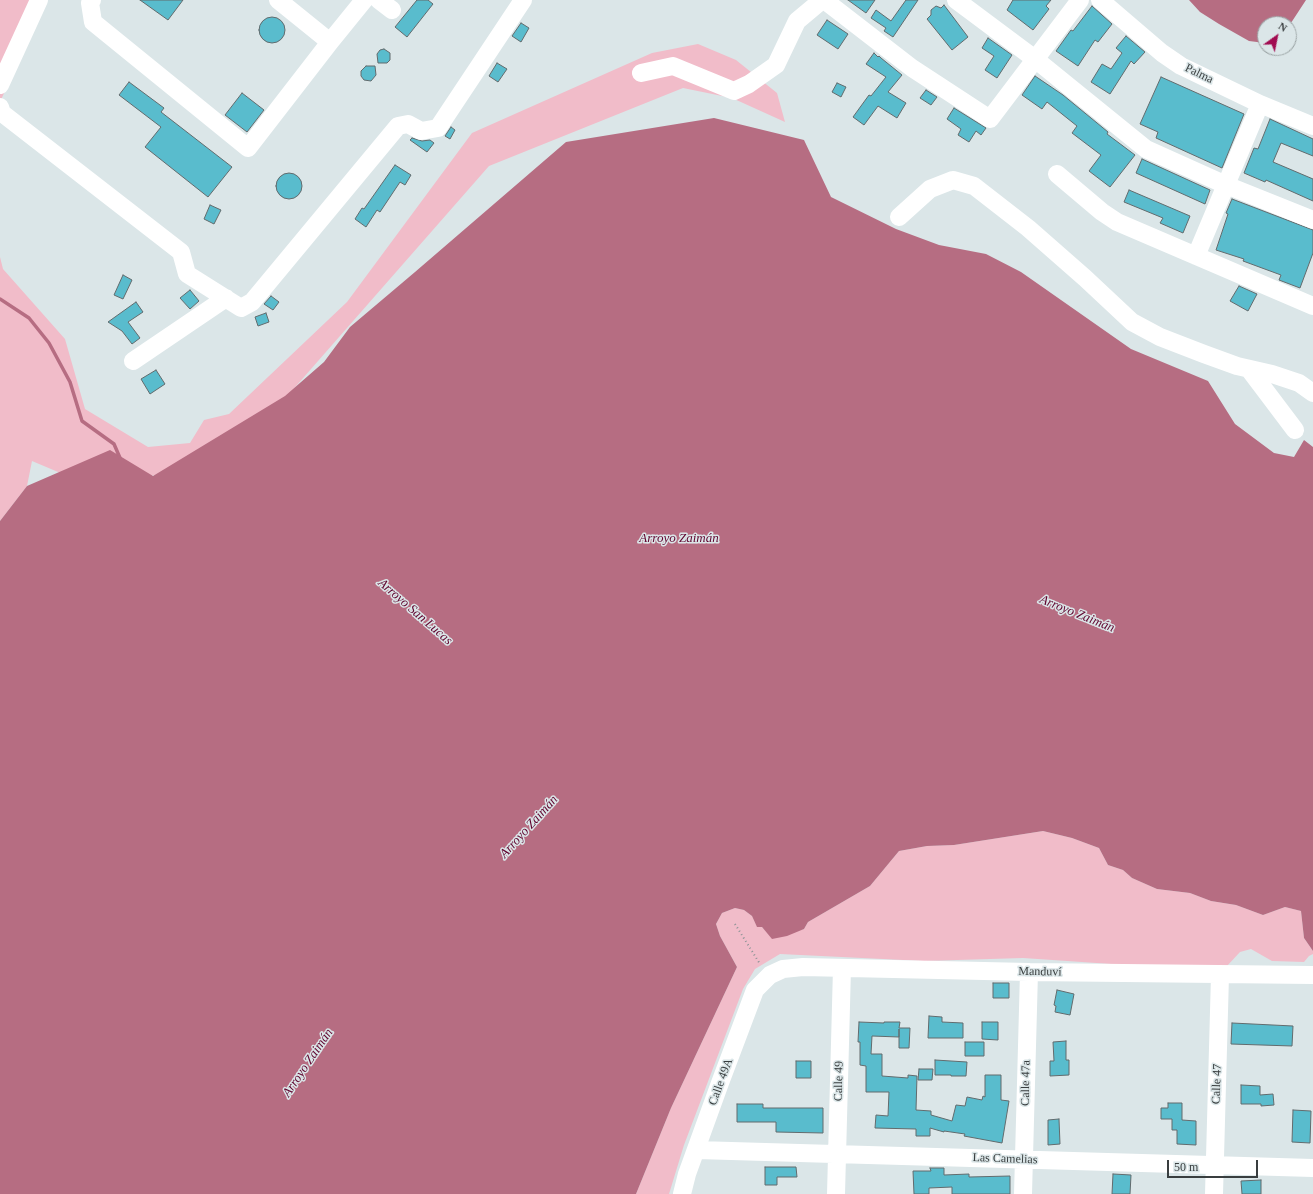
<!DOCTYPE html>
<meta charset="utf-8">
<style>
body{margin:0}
#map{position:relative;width:1313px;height:1194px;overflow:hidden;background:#dbe6e8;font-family:"Times New Roman",serif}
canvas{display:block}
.north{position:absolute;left:1257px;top:16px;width:40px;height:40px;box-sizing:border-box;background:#dbe6e8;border:1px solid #9aa3a4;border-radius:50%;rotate:33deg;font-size:11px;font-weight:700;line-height:16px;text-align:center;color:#393e3f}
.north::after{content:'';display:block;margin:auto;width:14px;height:18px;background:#a10c51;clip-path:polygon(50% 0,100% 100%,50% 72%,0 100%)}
.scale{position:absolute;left:1167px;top:1160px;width:91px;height:18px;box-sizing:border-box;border:2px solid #393e3f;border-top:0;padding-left:5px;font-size:12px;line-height:14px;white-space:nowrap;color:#393e3f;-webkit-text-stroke:3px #dbe6e8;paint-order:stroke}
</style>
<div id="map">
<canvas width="1313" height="1194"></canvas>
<div class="north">N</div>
<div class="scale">50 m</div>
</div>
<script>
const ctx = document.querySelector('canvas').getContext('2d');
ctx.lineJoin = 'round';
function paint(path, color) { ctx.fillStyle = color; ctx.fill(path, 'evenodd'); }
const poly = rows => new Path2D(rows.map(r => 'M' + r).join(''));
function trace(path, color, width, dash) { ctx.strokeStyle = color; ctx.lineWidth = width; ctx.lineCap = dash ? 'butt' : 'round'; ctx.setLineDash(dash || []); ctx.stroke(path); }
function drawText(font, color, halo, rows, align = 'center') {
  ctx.font = font + ' "Times New Roman",serif'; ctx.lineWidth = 3; ctx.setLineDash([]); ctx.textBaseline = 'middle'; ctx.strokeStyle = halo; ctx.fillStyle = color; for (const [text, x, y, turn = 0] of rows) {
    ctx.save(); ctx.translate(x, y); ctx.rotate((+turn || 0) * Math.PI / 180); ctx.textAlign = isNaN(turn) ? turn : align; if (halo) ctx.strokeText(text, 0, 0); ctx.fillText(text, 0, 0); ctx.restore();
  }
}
const green = poly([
 [0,0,46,0,0,102],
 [698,44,736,60,777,93,785,122,732,98,683,88,489,166,233,458,96,488,32,461,27,486,0,521,0,257,3,269,65,339,85,409,148,447,190,443,204,420,229,414,347,302,472,133,652,53],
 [1043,831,1072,838,1099,848,1108,865,1123,870,1132,878,1157,889,1190,893,1211,901,1236,905,1263,915,1285,907,1301,911,1304,938,1313,951,1313,954,1309,956,1304,962,1272,961,1251,949,1240,952,1227,966,1126,965,1023,958,924,961,780,954,755,969,743,989,684,1145,669,1194,636,1194,671,1108,737,967,720,936,716,924,722,913,735,908,744,910,752,916,757,926,762,927,772,938,804,929,808,922,870,886,899,851,927,846,954,845]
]);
const water = poly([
 [1189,0,1306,0,1289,26,1289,24,1265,24,1265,43,1249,41,1219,24,1200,12],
 [714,118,804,140,831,197,896,229,939,245,986,254,1021,272,1131,349,1208,381,1235,424,1274,453,1294,457,1304,440,1313,447,1313,951,1304,938,1301,911,1285,907,1263,915,1236,905,1211,901,1190,893,1157,889,1132,878,1123,870,1108,865,1099,848,1072,838,1043,831,954,845,927,846,899,851,870,886,808,922,804,929,787,936,772,939,762,927,757,927,752,916,744,910,735,908,722,913,716,924,720,936,737,967,671,1108,636,1194,0,1194,0,521,27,486,110,450,153,476,285,396,324,362,350,327,415,272,566,142]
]);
const stream = poly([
 [0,299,29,318,49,343,70,382,82,421,114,444,120,458]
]);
const building = poly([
 [140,0,183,0,168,20,140,0],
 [417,0,428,0,433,4,407,37,395,27,417,0],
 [848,0,875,0,866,13,848,0],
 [906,0,918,0,893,37,884,31,886,28,871,18,876,10,891,21,906,0],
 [1013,0,1051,0,1046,6,1049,9,1033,30,1007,10,1013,0],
 [944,5,968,37,952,50,927,19,931,15,931,10,936,6,941,8,944,5],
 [1092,6,1112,24,1098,42,1095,40,1078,66,1056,51,1071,30,1073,31,1092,6],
 '259 30a13 13 0 1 1 26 0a13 13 0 1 1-26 0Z',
 [827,20,848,34,838,49,817,35,827,20],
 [521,23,529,28,521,42,512,36,521,23],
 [1126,36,1145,52,1134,64,1131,61,1110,94,1091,82,1102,64,1111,69,1122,53,1116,48,1126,36],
 [988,38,1012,55,997,78,985,70,994,56,982,48,988,38],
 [384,49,390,53,390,60,387,63,378,63,377,54,380,50,384,49],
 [874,53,878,57,879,56,881,58,902,75,888,92,906,103,897,118,878,106,864,125,853,117,869,95,871,96,886,77,866,64,874,53],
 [497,63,507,69,498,82,489,76,497,63],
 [366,66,375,66,376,75,371,81,364,80,361,76,361,71,366,66],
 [1035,76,1063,95,1108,132,1107,134,1135,155,1110,187,1089,171,1101,155,1072,133,1077,126,1047,102,1042,109,1022,95,1035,76],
 [1161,77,1244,114,1222,168,1156,138,1158,132,1140,124,1161,77],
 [129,82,164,108,161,112,232,167,208,197,145,147,161,127,119,95,129,82],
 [837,83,846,87,841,97,832,92,837,83],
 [926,90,937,97,931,105,920,98,926,90],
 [242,93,264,110,247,132,225,115,242,93],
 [954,108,986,128,981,135,976,131,969,142,958,135,961,129,947,119,954,108],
 [1270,119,1313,139,1313,156,1281,143,1273,162,1313,179,1313,201,1266,180,1265,182,1244,173,1254,148,1258,149,1270,119],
 [451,127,455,130,450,139,445,136,451,127],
 [412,138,422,141,430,140,434,143,427,152,410,140,412,138],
 [1142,159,1210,190,1205,204,1136,173,1142,159],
 [395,165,411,175,405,185,400,182,380,212,377,210,366,227,355,219,362,208,364,209,395,165],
 '276 186a13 13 0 1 1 26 0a13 13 0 1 1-26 0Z',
 [1129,190,1190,216,1183,233,1160,223,1163,218,1124,202,1129,190],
 [1232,199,1313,230,1313,253,1300,288,1279,280,1281,275,1243,261,1244,259,1216,250,1228,214,1226,213,1232,199],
 [210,205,221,210,214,224,204,219,210,205],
 [123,275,132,280,123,299,114,295,123,275],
 [1239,286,1257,294,1248,311,1230,301,1239,286],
 [190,290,199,301,190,309,180,298,190,290],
 [271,296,279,302,273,310,264,304,271,296],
 [136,302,143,312,128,322,140,338,132,344,122,331,108,322,136,302],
 [266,313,269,322,258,326,255,317,266,313],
 [156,370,165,384,150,394,141,379,156,370],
 [993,983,1009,983,1009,998,993,998,993,983],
 [1057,990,1074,994,1070,1015,1055,1012,1056,1006,1054,1005,1057,990],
 [929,1016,942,1017,942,1022,963,1023,963,1038,928,1038,929,1016],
 [859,1022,884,1023,884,1022,900,1022,899,1028,910,1028,909,1048,899,1048,899,1029,899,1037,872,1036,871,1054,882,1054,882,1076,908,1078,908,1075,917,1076,916,1110,931,1111,931,1115,952,1121,956,1105,965,1106,967,1097,982,1100,983,1096,985,1097,985,1075,1001,1075,1001,1100,1009,1101,1002,1143,964,1136,965,1134,944,1131,944,1132,930,1128,930,1136,916,1136,916,1129,875,1128,876,1115,888,1116,889,1092,866,1092,866,1066,860,1065,860,1042,858,1042,859,1022],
 [982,1022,998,1022,998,1040,982,1039,982,1022],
 [1232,1023,1293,1026,1292,1046,1231,1044,1232,1023],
 [1066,1041,1066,1060,1069,1060,1069,1075,1050,1076,1050,1061,1054,1061,1053,1042,1066,1041],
 [965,1042,984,1042,984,1056,965,1056,965,1042],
 [935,1060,967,1062,966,1076,951,1076,951,1075,935,1075,935,1060],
 [796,1061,811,1061,811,1078,796,1078,796,1061],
 [919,1069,933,1069,932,1080,918,1080,919,1069],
 [1241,1085,1260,1086,1260,1095,1273,1094,1274,1105,1261,1106,1261,1104,1241,1104,1241,1085],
 [1168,1103,1182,1103,1182,1120,1196,1121,1196,1145,1177,1144,1177,1130,1172,1130,1172,1119,1161,1119,1161,1108,1168,1108,1168,1103],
 [737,1104,763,1104,763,1108,823,1108,823,1133,776,1132,776,1122,737,1122,737,1104],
 [1293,1110,1311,1111,1310,1143,1292,1142,1293,1110],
 [1059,1119,1060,1144,1048,1145,1048,1120,1059,1119],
 [765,1167,796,1167,797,1177,777,1177,777,1185,765,1185,765,1167],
 [930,1168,944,1168,944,1175,969,1174,969,1177,1010,1176,1010,1194,952,1194,952,1187,929,1188,929,1194,914,1194,913,1171,931,1171,930,1168],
 [1113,1174,1131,1175,1130,1194,1112,1194,1113,1174],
 [1261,1180,1261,1194,1242,1194,1241,1181,1261,1180]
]);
const path = poly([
 [735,924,760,964]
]);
const minor = poly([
 [92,0,90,3,93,22,248,148,330,42,364,0],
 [278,0,330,42],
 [379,0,392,10],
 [824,0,912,68,990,119,1080,0],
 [956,0,1035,59,1146,149,1226,185,1313,220],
 [1100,0,1162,53,1181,66,1260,104,1313,126],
 [641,73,673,66,734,91,749,84,776,65,797,21,822,0],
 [0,85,39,0],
 [0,107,2,113,181,252,187,274,241,308,252,302,398,126,408,124,421,131,438,128,523,0],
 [1057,174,1102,212,1117,222,1313,306],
 [899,217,930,189,953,180,974,186,1028,228,1085,278,1132,322,1160,337,1204,354,1237,366,1272,374,1299,383,1313,393],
 [1196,256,1260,104],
 [133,361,226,298],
 [1249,369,1295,430],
 [697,1150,1313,1168],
 [682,1194,687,1174,720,1083,755,990,770,975,783,969,803,967,1029,972,1313,975],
 [836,1194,842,968],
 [1023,1194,1029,972],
 [1214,1194,1220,975]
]);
const streetNames = [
 ["Palma",1199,74,26],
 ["Manduví",1040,972,1],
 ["Calle 49",839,1081,-89],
 ["Calle 49A",721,1082,-70],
 ["Calle 47a",1026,1083,-89],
 ["Calle 47",1217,1084,-88],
 ["Las Camelias",1005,1159,2]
];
const waterNames = [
 ["Arroyo Zaimán",679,539],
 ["Arroyo San Lucas",415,612,41],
 ["Arroyo Zaimán",1077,614,22],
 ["Arroyo Zaimán",529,827,-48],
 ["Arroyo Zaimán",308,1063,-56]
];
paint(green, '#f1bcc9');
paint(water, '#b66d82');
trace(stream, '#b66d82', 3.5);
paint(building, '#59bccd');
trace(building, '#626b6d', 1);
trace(path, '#8b9395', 2, [1, 3]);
trace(minor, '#fff', 18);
drawText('12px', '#393e3f', '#dbe6e8', streetNames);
drawText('italic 13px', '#60032e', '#dbe6e8', waterNames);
</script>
